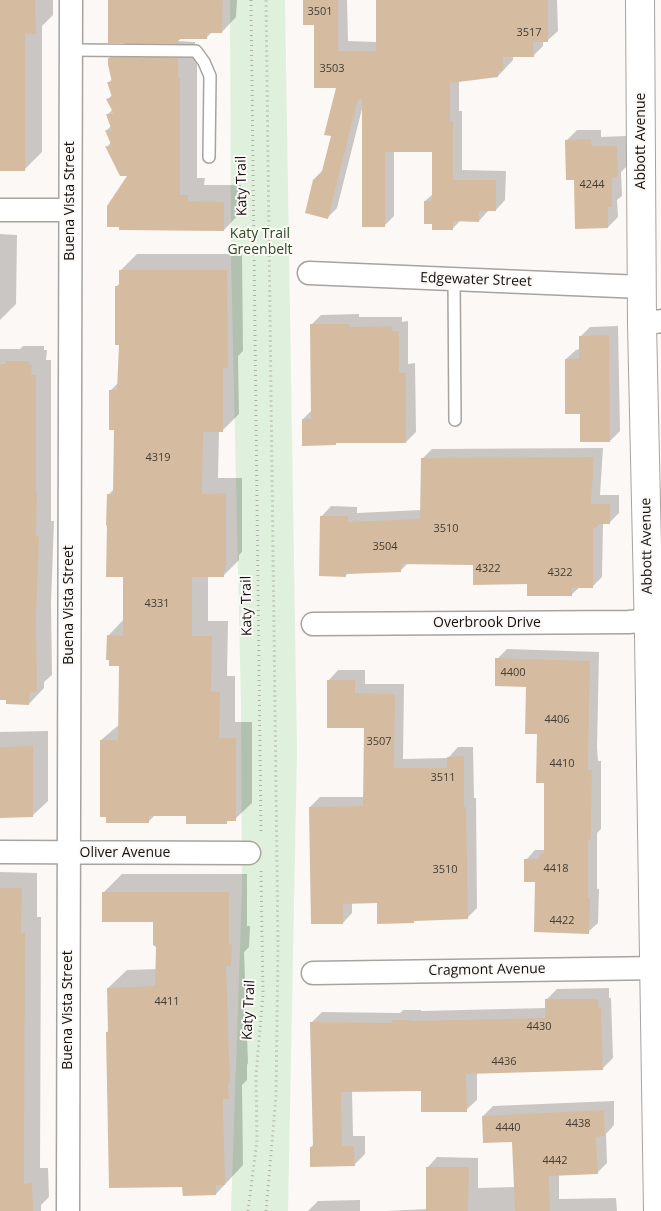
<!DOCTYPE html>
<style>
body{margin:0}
canvas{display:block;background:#fbf8f5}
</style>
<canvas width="661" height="1211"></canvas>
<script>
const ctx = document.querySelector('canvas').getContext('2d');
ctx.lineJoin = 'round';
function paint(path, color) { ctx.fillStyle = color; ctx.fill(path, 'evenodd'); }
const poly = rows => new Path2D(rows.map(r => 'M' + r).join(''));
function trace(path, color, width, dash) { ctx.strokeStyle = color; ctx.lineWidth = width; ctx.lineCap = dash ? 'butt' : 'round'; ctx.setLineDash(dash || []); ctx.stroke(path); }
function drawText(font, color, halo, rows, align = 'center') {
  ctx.font = font + ' "Open Sans",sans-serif'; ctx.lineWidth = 4; ctx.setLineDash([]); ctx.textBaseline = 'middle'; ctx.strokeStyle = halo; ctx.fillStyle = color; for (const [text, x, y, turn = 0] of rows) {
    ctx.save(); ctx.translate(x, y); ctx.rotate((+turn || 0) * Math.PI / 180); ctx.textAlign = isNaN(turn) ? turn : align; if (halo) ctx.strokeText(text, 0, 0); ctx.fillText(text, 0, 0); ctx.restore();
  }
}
const green = poly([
 [230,0,285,0,297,751,288,1211,231,1211,242,887,241,706,231,258]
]);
const shadow = poly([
 [0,0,53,0,53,15,42,26,42,152,25,169,0,170],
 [110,0,237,0,236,17,222,32,213,31,206,38,182,38,178,41,195,42,195,62,197,62,197,178,205,178,204,185,241,185,241,212,224,230,129,175,107,147,111,142,107,130,111,126,108,114,113,109,108,99,112,95,108,83,112,79,109,58,126,42],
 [304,0,347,0,348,41,377,42,377,0,557,0,558,31,548,40,543,40,543,46,533,56,513,56,513,60,498,76,459,80,459,111,462,111,462,170,506,171,505,200,496,210,488,211,479,221,461,220,452,229,433,223,425,201,433,194,433,151,394,150,394,216,384,226,363,105,337,208,327,218,323,171,333,136,338,87,316,24],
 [577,130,601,130,601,137,626,136,627,166,621,172,622,196,617,200,618,217,608,227,567,140],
 [0,234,17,235,16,304,0,320],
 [137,254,242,254,243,351,238,356,239,414,222,431,219,431,218,478,242,478,242,552,239,555,239,560,223,576,208,576,208,621,228,621,227,676,235,676,235,722,252,722,252,803,235,819,230,819,226,823,188,815,155,815,148,822,101,740,120,724,120,665,108,636,124,619,124,575,108,495,114,489,115,429,110,391,119,382,120,343,116,287,121,282,121,270],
 [359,314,359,317,402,317,402,322,408,321,408,364,415,363,416,432,406,442,337,442,335,444,303,419,312,410,311,325,321,315],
 [618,326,620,431,610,441,582,413,566,359,576,350,581,349,581,336,590,327],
 [23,346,44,346,44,350,47,350,46,360,51,360,51,521,54,521,51,603,52,675,44,682,44,688,29,704,0,699,0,349,20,349],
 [603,448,600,495,619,495,619,513,609,523,603,523,602,577,592,587,580,587,571,595,474,564,408,563,400,571,348,573,346,575,322,516,331,506,357,507,357,513,421,510,422,459,432,449],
 [507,649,599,652,597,748,598,761,601,761,601,829,597,833,597,889,599,889,598,923,588,932,537,880,526,860,535,850,545,850,545,782,538,733,527,686,497,659],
 [338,670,365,670,365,684,404,684,403,759,448,758,458,747,473,747,474,798,476,798,477,908,467,918,416,919,413,922,378,901,352,902,352,913,343,923,310,807,320,797,365,797,365,727,329,680],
 [48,731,48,801,32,816,0,816,0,732],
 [0,872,37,873,37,917,41,917,40,1168,48,1168,49,1197,41,1205,41,1211,0,1211],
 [122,874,247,874,247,926,250,926,249,947,244,952,248,1063,247,1065,247,1080,242,1085,243,1165,216,1194,184,1185,107,1032,110,1030,108,988,127,970,157,969,157,946,154,921,104,892],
 [609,988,609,998,611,998,613,1058,602,1069,477,1073,477,1100,466,1110,422,1090,352,1090,353,1136,365,1136,365,1154,354,1165,311,1147,314,1144,311,1023,322,1012,400,1013,403,1010,421,1010,421,1011,546,1008,546,1000,557,989],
 [614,1101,614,1125,606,1134,607,1163,597,1173,559,1174,559,1199,616,1198,617,1211,386,1211,427,1209,428,1167,437,1157,478,1158,478,1188,515,1187,514,1140,483,1116,493,1106],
 [360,1200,360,1211,308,1211,318,1201]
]);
const building = poly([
 [0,0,35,0,36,34,25,34,25,171,0,171],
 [108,0,223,0,222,33,207,33,207,39,178,39,178,43,108,43],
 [303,0,338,0,338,51,376,51,376,0,548,0,548,42,533,42,534,57,503,57,503,71,498,71,498,77,450,83,450,121,453,121,453,180,496,180,496,211,479,211,479,222,453,221,453,230,432,230,432,224,424,224,424,201,432,201,432,152,385,152,385,227,362,227,362,99,358,99,328,219,305,213,313,180,322,171,331,136,324,135,336,88,314,88,314,25,303,25],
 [108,58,178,58,178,78,180,78,180,195,188,195,188,201,224,202,224,231,119,230,119,227,107,227,107,206,127,176,120,176,105,146,112,147,105,130,112,131,106,114,114,114,106,99,112,97,107,82,112,82,108,65],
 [591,139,592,146,617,146,618,177,612,178,612,207,608,207,608,228,575,229,574,180,566,180,565,140],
 [119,270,227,270,228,368,223,368,223,432,203,432,202,494,226,493,226,570,224,570,224,577,192,577,192,636,212,636,211,691,220,692,219,738,236,738,236,821,227,821,227,824,186,824,186,816,149,816,149,823,106,823,106,817,100,817,100,740,118,740,119,666,109,666,109,660,106,660,107,635,123,636,123,577,106,577,107,525,106,526,107,494,113,494,114,430,109,430,109,390,117,390,119,345,115,345,115,286,119,286],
 [310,324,349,324,350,327,392,326,392,331,399,331,399,373,406,373,406,443,336,443,336,445,302,446,302,419,311,419],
 [609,335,610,442,580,442,580,414,565,414,565,359,579,359,579,336],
 [6,361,29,361,29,365,32,365,31,375,36,375,36,493,37,493,36,536,39,536,36,619,37,692,30,692,29,705,6,704,6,700,0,700,0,364,6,364],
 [594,457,591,504,610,504,610,524,598,524,598,527,593,528,593,588,572,588,572,596,527,596,527,584,473,585,473,565,401,564,401,572,346,574,346,577,319,576,320,516,348,516,348,522,420,519,421,458],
 [495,658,590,661,588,759,588,770,592,770,591,840,588,840,588,898,590,898,589,934,534,932,535,882,524,882,524,859,539,859,540,854,544,854,544,783,536,783,537,734,525,734,526,687,495,686],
 [327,680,355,680,355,693,395,694,394,768,447,768,447,757,464,756,464,807,466,807,468,919,414,921,414,923,377,924,377,903,343,904,343,924,311,924,309,807,363,806,364,728,327,728],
 [33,746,33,817,0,818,0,747],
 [0,888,22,888,21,933,25,933,24,1184,32,1183,33,1211,0,1211],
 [102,892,229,892,229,944,232,944,231,966,226,966,230,1083,228,1083,229,1099,223,1099,225,1185,216,1185,216,1195,183,1196,182,1187,109,1188,106,1032,108,1032,107,988,155,986,156,947,153,945,153,922,102,922],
 [545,999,598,999,599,1008,601,1008,603,1070,466,1074,467,1112,421,1112,421,1091,341,1092,342,1146,354,1146,355,1166,310,1167,310,1147,313,1147,310,1022,391,1023,392,1020,411,1020,411,1021,545,1018],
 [604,1110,605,1136,596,1137,598,1174,549,1176,550,1211,515,1211,512,1142,483,1143,482,1116],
 [426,1167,469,1167,468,1211,426,1211]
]);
const path = poly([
 [251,0,261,834],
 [248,1211,257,1140,256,1075,263,994,261,871],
 [266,1211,276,1096,278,944,266,0]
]);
const service = poly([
 [71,50,196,51,204,62,210,76,209,157],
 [454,279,455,420]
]);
const minor = poly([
 [0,210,70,210],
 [309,273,642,287],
 [642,324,661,321],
 [313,624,629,622,661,619],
 [0,852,249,853],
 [313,973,661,968],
 [68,1211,71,0]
]);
const tertiary = poly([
 [640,0,642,324,649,637,658,1211]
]);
const numberNames = [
 ["3501",320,12],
 ["3517",529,33],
 ["3503",332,69],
 ["4244",592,185],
 ["4319",158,458],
 ["3510",446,529],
 ["3504",385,547],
 ["4322",488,569],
 ["4322",560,573],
 ["4331",157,604],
 ["4400",513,673],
 ["4406",557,720],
 ["3507",379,742],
 ["4410",562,764],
 ["3511",443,778],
 ["4418",556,869],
 ["3510",445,870],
 ["4422",562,921],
 ["4411",167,1002],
 ["4430",539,1027],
 ["4436",504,1062],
 ["4438",578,1124],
 ["4440",508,1128],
 ["4442",555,1161]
];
const streetNames = [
 ["Abbott Avenue",641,141,-90],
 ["Katy Trail",242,186,-91],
 ["Buena Vista Street",70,201,-90],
 ["Edgewater Street",476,280,2],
 ["Abbott Avenue",647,546,-91],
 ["Buena Vista Street",69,605,-90],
 ["Katy Trail",247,606,-91],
 ["Overbrook Drive",487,623],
 ["Oliver Avenue",125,853],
 ["Cragmont Avenue",487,970,-1],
 ["Buena Vista Street",68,1010,-90],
 ["Katy Trail",249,1010,-87]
];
const parkNames = [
 ["Katy Trail",260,234],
 ["Greenbelt",260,250]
];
paint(green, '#dff1dc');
paint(shadow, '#0003');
paint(building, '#d5bca0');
trace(service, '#a7a4a0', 14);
trace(minor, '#a7a4a0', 25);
trace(tertiary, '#a7a4a0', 30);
trace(path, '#b0aeac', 3, [1, 4]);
trace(service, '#fff', 11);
trace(minor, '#fff', 22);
trace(tertiary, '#fff', 28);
drawText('11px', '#433c34', null, numberNames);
drawText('14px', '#121110', '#fbf8f5', streetNames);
drawText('14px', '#294c23', '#fbf8f5', parkNames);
</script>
